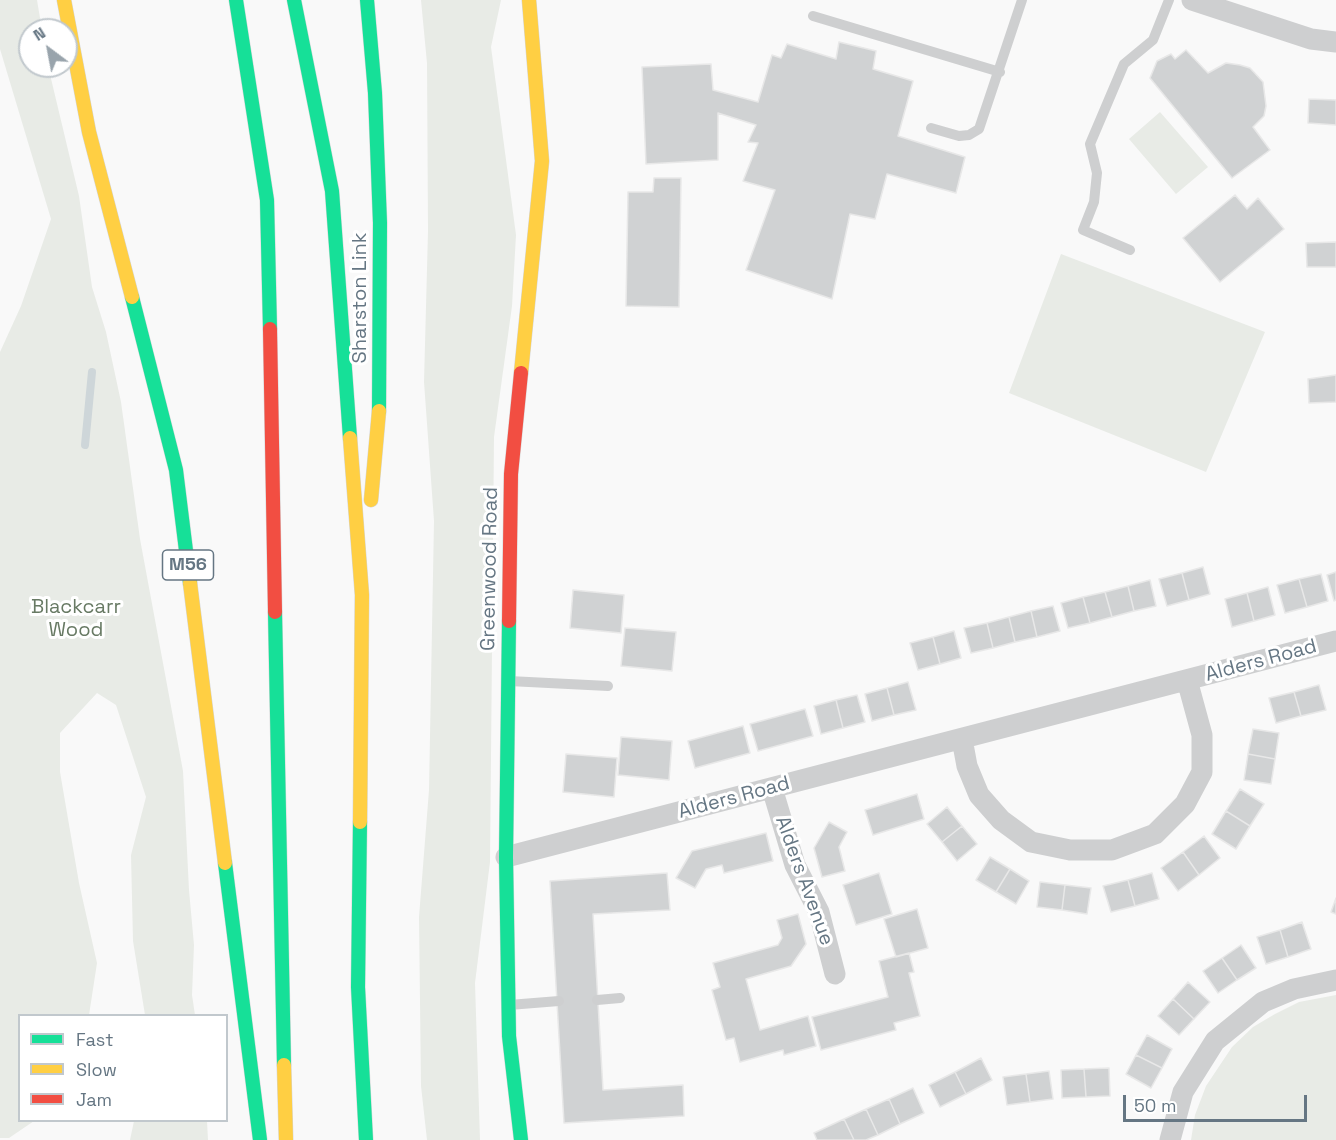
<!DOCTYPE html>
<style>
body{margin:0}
#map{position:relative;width:1336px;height:1140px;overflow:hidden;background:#f9f9f9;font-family:"Space Grotesk",sans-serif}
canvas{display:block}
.legend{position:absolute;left:18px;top:1014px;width:210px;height:108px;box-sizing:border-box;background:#fff;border:2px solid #c1c8cd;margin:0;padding:8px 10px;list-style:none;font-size:18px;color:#657683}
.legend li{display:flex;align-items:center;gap:12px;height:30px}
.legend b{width:30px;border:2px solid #c1c8cd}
.north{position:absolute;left:18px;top:18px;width:60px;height:60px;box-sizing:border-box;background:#fff;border:2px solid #c1c8cd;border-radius:50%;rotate:328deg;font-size:16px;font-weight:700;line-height:24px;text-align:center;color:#657683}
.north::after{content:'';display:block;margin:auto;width:21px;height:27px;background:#99a4ac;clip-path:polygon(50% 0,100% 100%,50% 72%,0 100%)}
.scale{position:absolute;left:1123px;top:1095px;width:184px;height:27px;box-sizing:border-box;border:3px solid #657683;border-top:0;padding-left:8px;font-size:18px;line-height:21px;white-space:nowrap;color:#657683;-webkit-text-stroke:4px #fff;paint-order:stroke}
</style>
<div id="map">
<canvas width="1336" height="1140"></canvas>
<ul class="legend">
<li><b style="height:8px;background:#16e098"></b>Fast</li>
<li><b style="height:8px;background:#ffcf43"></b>Slow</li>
<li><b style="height:8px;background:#f24e42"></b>Jam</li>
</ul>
<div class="north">N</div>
<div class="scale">50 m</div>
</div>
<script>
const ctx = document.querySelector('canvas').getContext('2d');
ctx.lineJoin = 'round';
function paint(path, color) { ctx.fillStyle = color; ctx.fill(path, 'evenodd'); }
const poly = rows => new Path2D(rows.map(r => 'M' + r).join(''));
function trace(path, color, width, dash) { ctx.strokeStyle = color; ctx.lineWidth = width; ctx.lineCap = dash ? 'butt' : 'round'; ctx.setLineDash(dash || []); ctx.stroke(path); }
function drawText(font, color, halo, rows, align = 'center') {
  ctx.font = font + ' "Space Grotesk",sans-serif'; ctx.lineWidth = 6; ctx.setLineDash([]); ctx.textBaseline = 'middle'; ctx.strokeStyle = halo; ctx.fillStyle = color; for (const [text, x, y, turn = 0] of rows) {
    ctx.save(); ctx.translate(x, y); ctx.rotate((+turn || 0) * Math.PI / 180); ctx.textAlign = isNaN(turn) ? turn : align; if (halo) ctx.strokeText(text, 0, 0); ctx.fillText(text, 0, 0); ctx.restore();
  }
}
const green = poly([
 [0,0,37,0,42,30,30,30,30,66,48,66,79,196,92,287,106,332,121,402,140,539,183,771,189,890,194,945,192,995,195,1015,145,1015,133,941,131,855,146,797,116,705,97,693,60,733,60,772,79,883,97,963,89,1015,20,1016,20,1120,34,1121,9,1138,0,1138,0,352,21,306,51,219,0,49],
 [421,0,501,0,491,47,516,235,512,306,494,437,490,862,475,983,480,1140,427,1140,421,1086,419,917,429,790,434,521,424,382,428,231,427,63],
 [1160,112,1208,167,1176,194,1129,139],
 [1061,254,1265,332,1206,472,1009,393],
 [1336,995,1336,1140,1191,1140,1195,1115,1206,1086,1232,1047,1253,1027,1275,1014,1299,1002],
 [134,1121,207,1121,208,1140,130,1140]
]);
const stream = poly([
 [85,445,92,372]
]);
const building = poly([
 [839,42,876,51,873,69,913,81,898,136,965,157,956,193,887,174,875,219,850,214,832,299,746,270,775,190,743,181,758,143,748,142,756,125,718,113,718,160,646,164,642,67,711,64,713,90,758,102,772,55,781,58,787,44,836,59,839,42],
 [1186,50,1208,73,1226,63,1240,65,1250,68,1263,82,1266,106,1264,116,1253,127,1270,150,1232,178,1150,78,1157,61,1171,54,1175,59,1186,50],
 [1309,99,1336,100,1336,125,1308,123,1309,99],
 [654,178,681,178,679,307,626,306,628,192,653,192,654,178],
 [1235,195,1247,209,1258,198,1284,229,1220,282,1183,238,1235,195],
 [1336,242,1336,267,1307,267,1306,243,1336,242],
 [1336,375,1336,402,1309,403,1308,379,1336,375],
 [1203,567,1210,594,1189,600,1182,573,1203,567],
 [1336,572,1336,600,1334,601,1327,575,1336,572],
 [1182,573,1189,600,1167,606,1159,579,1182,573],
 [1321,574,1328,601,1307,607,1299,579,1321,574],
 [1299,579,1307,607,1285,613,1277,585,1299,579],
 [1150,580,1156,606,1134,611,1128,586,1150,580],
 [1128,586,1134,611,1112,617,1105,592,1128,586],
 [1268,587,1275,615,1254,621,1247,593,1268,587],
 [573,590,624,595,621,633,570,628,573,590],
 [1105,592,1112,617,1090,623,1083,597,1105,592],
 [1247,593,1254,621,1232,627,1225,599,1247,593],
 [1083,597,1090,623,1068,628,1061,603,1083,597],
 [1053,606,1060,631,1037,637,1031,611,1053,606],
 [1031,611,1037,637,1015,642,1009,617,1031,611],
 [1009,617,1015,642,993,648,987,623,1009,617],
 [987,623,993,648,971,653,964,628,987,623],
 [625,628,676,632,672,671,621,666,625,628],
 [954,631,961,658,940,664,933,637,954,631],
 [933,637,940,664,918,670,910,643,933,637],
 [908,682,916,710,894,715,887,688,908,682],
 [1319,685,1326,710,1301,716,1294,692,1319,685],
 [887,688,894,715,872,721,865,694,887,688],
 [1294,692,1301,716,1276,723,1269,698,1294,692],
 [857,695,865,722,843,728,836,700,857,695],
 [836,700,843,728,821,734,814,706,836,700],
 [805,709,813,736,758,751,750,724,805,709],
 [743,726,750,753,695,768,688,741,743,726],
 [1253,729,1279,733,1275,759,1248,754,1253,729],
 [621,737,672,741,669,780,618,775,621,737],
 [566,754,617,758,614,797,563,792,566,754],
 [1248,754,1275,759,1271,784,1244,780,1248,754],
 [1240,789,1264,804,1250,826,1226,811,1240,789],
 [917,794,924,819,873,835,865,810,917,794],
 [947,807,962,826,942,842,927,824,947,807],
 [1226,811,1250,826,1236,849,1212,834,1226,811],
 [829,822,847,832,839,847,845,871,822,877,814,848,829,822],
 [962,826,977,844,957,861,942,842,962,826],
 [766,833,773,861,724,873,722,865,706,869,695,888,676,878,692,851,766,833],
 [1204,836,1220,858,1199,875,1183,852,1204,836],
 [1183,852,1199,875,1178,891,1161,868,1183,852],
 [990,857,1010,869,996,892,976,880,990,857],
 [1010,869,1029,881,1016,904,996,892,1010,869],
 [667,873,670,910,593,914,603,1090,683,1085,684,1116,564,1123,550,881,667,873],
 [879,873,892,914,856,925,843,885,879,873],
 [1152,873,1159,899,1135,906,1128,880,1152,873],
 [1128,880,1135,906,1111,912,1103,886,1128,880],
 [1040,882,1065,885,1062,910,1037,907,1040,882],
 [1065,885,1091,888,1087,914,1062,910,1065,885],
 [1336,898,1336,914,1331,912,1336,898],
 [917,909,928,948,896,957,884,919,917,909],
 [798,914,806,944,791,966,746,979,760,1030,808,1016,816,1046,784,1055,783,1050,740,1062,734,1038,726,1040,712,990,720,987,713,963,778,945,782,938,777,920,798,914],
 [1302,922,1311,949,1288,957,1280,930,1302,922],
 [1280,930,1288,957,1266,964,1257,937,1280,930],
 [1241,945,1256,968,1237,980,1222,958,1241,945],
 [909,953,914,972,909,973,920,1016,894,1023,896,1030,821,1050,812,1017,888,997,879,961,909,953],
 [1222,958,1237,980,1218,993,1203,971,1222,958],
 [1188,982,1210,1002,1194,1019,1173,999,1188,982],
 [1173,999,1194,1019,1179,1035,1158,1016,1173,999],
 [1147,1035,1172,1049,1162,1068,1136,1055,1147,1035],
 [1136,1055,1162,1068,1151,1088,1126,1074,1136,1055],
 [981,1058,992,1080,966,1094,955,1072,981,1058],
 [1109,1068,1110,1096,1086,1097,1084,1069,1109,1068],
 [1084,1069,1086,1097,1062,1098,1061,1070,1084,1069],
 [1049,1071,1053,1099,1030,1102,1026,1074,1049,1071],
 [955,1072,966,1094,940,1107,929,1085,955,1072],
 [1026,1074,1030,1102,1007,1105,1003,1077,1026,1074],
 [913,1088,924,1113,900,1124,889,1099,913,1088],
 [889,1099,900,1124,878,1135,866,1109,889,1099],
 [866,1109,878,1135,866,1140,854,1140,844,1119,866,1109],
 [844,1119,854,1140,817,1140,814,1133,844,1119]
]);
const lane = poly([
 [813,16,1000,72],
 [931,128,959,136,969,135,979,129,1022,0],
 [1130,250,1083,230,1094,202,1097,173,1090,144,1124,64,1153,40,1169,0],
 [509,681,608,686],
 [597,1000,620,998],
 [509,1005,559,1001]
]);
const street = poly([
 [1192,0,1311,39,1336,42],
 [962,739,967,766,979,795,1001,820,1031,842,1070,850,1112,850,1155,834,1185,804,1202,772,1202,735,1187,680],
 [772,788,795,865,819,912,835,974],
 [506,857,1336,641],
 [1170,1140,1183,1092,1215,1041,1263,1002,1294,989,1336,980]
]);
const fast = poly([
 [236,0,267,200,270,329],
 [294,0,332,191,350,438],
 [367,0,375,93,380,223,379,411],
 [132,297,176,470,190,583],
 [275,612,284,1065],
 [509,621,506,857,509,1036,521,1140],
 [360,822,358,987,366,1140],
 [225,863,260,1140]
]);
const slow = poly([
 [64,0,89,132,132,297],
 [521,373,542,161,529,0],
 [350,438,362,595,360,822],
 [371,500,379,411],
 [190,583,225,863],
 [284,1065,286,1140]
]);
const jam = poly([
 [270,329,275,612],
 [509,621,511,474,521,373]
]);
const shields = [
 [188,565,51]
];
const shieldNames = [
 ["M56",188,565]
];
const streetNames = [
 ["Sharston Link",361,298,-90],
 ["Greenwood Road",490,569,-89],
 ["Alders Road",1261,661,-15],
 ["Alders Road",734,798,-15],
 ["Alders Avenue",804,881,70]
];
const parkNames = [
 ["Blackcarr",76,608],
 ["Wood",76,631]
];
paint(green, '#e8ebe6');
trace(stream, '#ced6d9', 8);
paint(building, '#d0d2d3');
trace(building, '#e8e8e8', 1.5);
trace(fast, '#d5d6d7', 15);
trace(slow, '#d5d6d7', 15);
trace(jam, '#d5d6d7', 15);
trace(lane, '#cecfd0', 10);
trace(street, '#cecfd0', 21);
trace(fast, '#16e098', 14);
trace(slow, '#ffcf43', 14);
trace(jam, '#f24e42', 14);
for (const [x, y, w] of shields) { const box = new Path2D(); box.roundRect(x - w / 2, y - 15, w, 30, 4.5); ctx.fillStyle = '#fff'; ctx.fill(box); trace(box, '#657683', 1.5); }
drawText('bold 18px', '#657683', null, shieldNames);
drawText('20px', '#657683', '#fff', streetNames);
drawText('20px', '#687a64', '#fff', parkNames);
</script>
